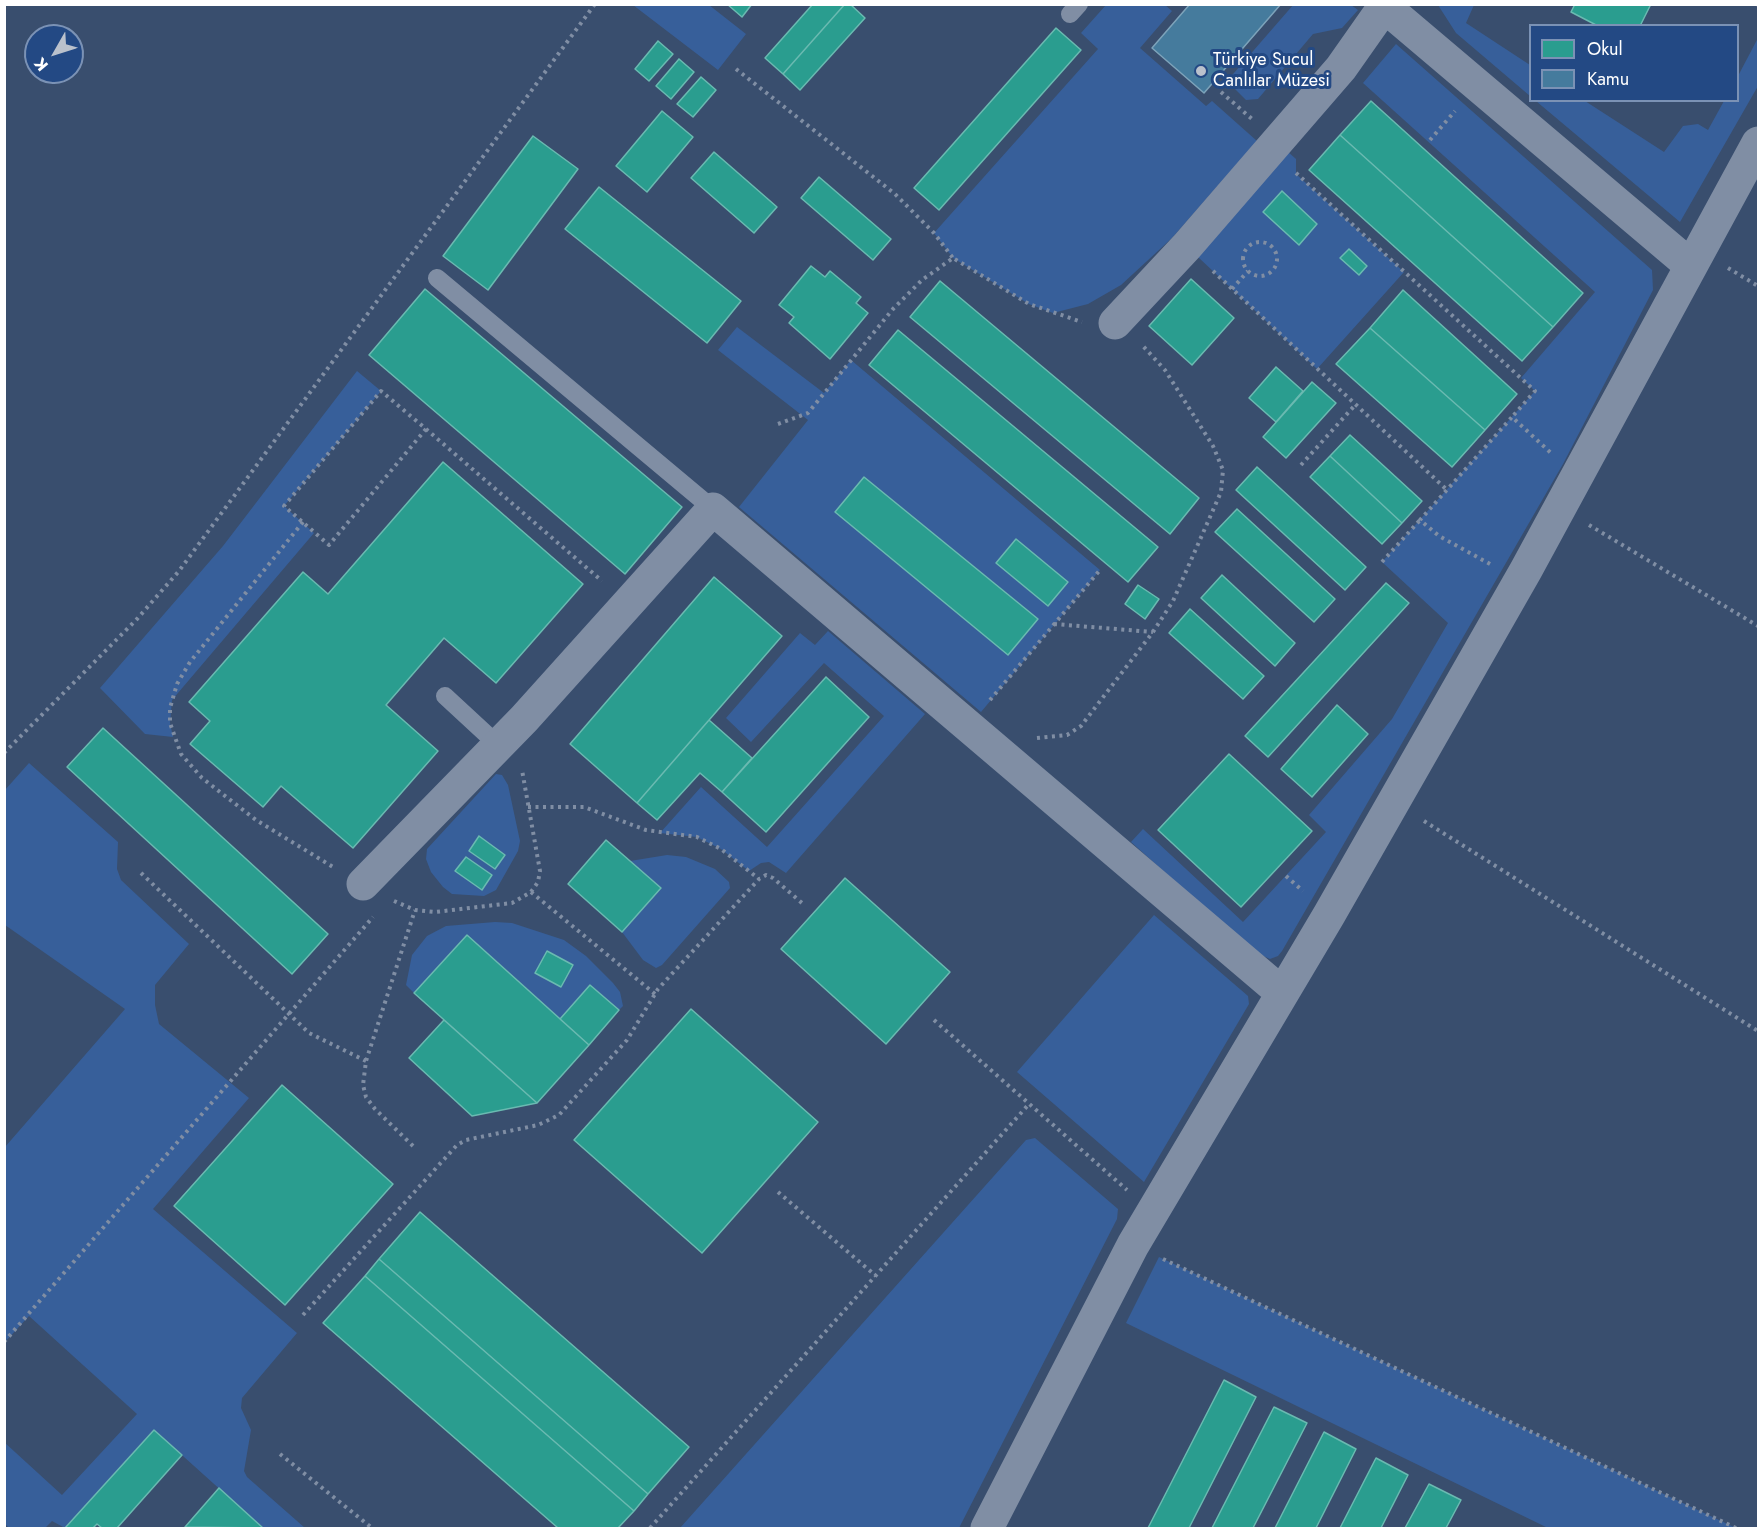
<!DOCTYPE html>
<meta charset="utf-8">
<style>
body{margin:0}
#map{position:relative;width:1763px;height:1533px;overflow:hidden;background:#394e6e;font-family:Jost,sans-serif}
canvas{display:block}
.frame{position:absolute;inset:0;border:6px solid #fff;pointer-events:none}
.legend{position:absolute;left:1529px;top:24px;width:210px;height:78px;box-sizing:border-box;background:#234984;border:2px solid #7b92b5;margin:0;padding:8px 10px;list-style:none;font-size:18px;color:#fff}
.legend li{display:flex;align-items:center;gap:12px;height:30px}
.legend b{width:30px;border:2px solid #7b92b5}
.north{position:absolute;left:24px;top:24px;width:60px;height:60px;box-sizing:border-box;background:#234984;border:2px solid #7b92b5;border-radius:50%;rotate:231deg;font-size:16px;font-weight:700;line-height:24px;text-align:center;color:#fff}
.north::after{content:'';display:block;margin:auto;width:21px;height:27px;background:#bac1cc;clip-path:polygon(50% 0,100% 100%,50% 72%,0 100%)}
</style>
<div id="map">
<canvas width="1763" height="1533"></canvas>
<div class="frame"></div>
<ul class="legend">
<li><b style="height:16px;background:#2a9d8f"></b>Okul</li>
<li><b style="height:16px;background:#457b9d"></b>Kamu</li>
</ul>
<div class="north">K</div>
</div>
<script>
const ctx = document.querySelector('canvas').getContext('2d');
ctx.lineJoin = 'round';
function paint(path, color) { ctx.fillStyle = color; ctx.fill(path, 'evenodd'); }
const poly = rows => new Path2D(rows.map(r => 'M' + r).join(''));
function trace(path, color, width, dash) { ctx.strokeStyle = color; ctx.lineWidth = width; ctx.lineCap = dash ? 'butt' : 'round'; ctx.setLineDash(dash || []); ctx.stroke(path); }
function drawText(font, color, halo, rows, align = 'center') {
  ctx.font = font + ' Jost,sans-serif'; ctx.lineWidth = 6; ctx.setLineDash([]); ctx.textBaseline = 'middle'; ctx.strokeStyle = halo; ctx.fillStyle = color; for (const [text, x, y, turn = 0] of rows) {
    ctx.save(); ctx.translate(x, y); ctx.rotate((+turn || 0) * Math.PI / 180); ctx.textAlign = isNaN(turn) ? turn : align; if (halo) ctx.strokeText(text, 0, 0); ctx.fillText(text, 0, 0); ctx.restore();
  }
}
const green = poly([
 [1294,4,1351,5,1358,10,1342,28,1313,34,1258,99,1246,100,1227,81],
 [633,5,709,5,746,34,718,70],
 [1106,5,1165,5,1172,11,1140,48,1206,106,1212,101,1257,141,1172,238,1121,285,1088,304,1053,313,1029,304,953,258,934,233,1098,49,1081,33],
 [1438,5,1474,5,1466,23,1530,65,1530,96,1456,33],
 [1758,38,1758,86,1680,222,1536,101,1585,101,1664,152,1683,126,1698,124,1708,130,1724,101,1738,100,1738,76],
 [1396,44,1652,270,1653,290,1563,464,1282,951,1278,956,1270,959,1254,952,1131,842,1143,829,1243,922,1326,832,1309,815,1392,719,1448,623,1382,562,1535,391,1521,378,1595,292,1363,83],
 [1287,151,1296,159,1296,174,1404,272,1317,369,1198,257],
 [737,327,824,393,851,360,1100,570,981,712,739,507,808,420,718,350],
 [357,371,381,391,284,506,314,533,172,700,170,723,173,737,145,734,100,688,223,546],
 [828,631,925,714,786,873,769,862,761,863,749,871,721,849,697,837,660,833,701,787,767,847,884,716,824,663,751,742,726,718,800,633,815,645],
 [29,763,118,842,117,869,121,880,189,944,155,985,155,1005,159,1024,249,1098,153,1209,297,1333,242,1398,241,1408,251,1430,244,1471,247,1477,305,1528,263,1528,154,1430,65,1528,52,1521,45,1528,9,1528,5,1524,4,1442,62,1495,137,1414,29,1316,5,1342,5,1147,125,1009,5,925,5,790],
 [496,774,502,775,508,785,520,841,518,851,496,890,484,896,452,894,443,887,431,872,426,859,427,849],
 [667,855,686,857,715,869,729,882,730,888,662,965,656,968,643,960,622,932,661,888,630,861],
 [1154,915,1248,996,1249,1004,1144,1182,1017,1072],
 [495,922,512,923,564,940,586,956,613,983,620,992,623,1006,619,1010,590,985,560,1019,467,935,414,993,406,985,412,955,427,936,446,926],
 [1035,1138,1118,1209,1117,1219,959,1528,680,1528,1026,1140],
 [1159,1257,1736,1528,1548,1528,1126,1323]
]);
const schools = poly([
 [727,4,752,4,742,17,727,4],
 [813,4,845,4,783,74,765,58,813,4],
 [845,4,850,4,865,18,800,90,783,74,845,4],
 [1575,4,1651,4,1640,26,1598,26,1571,12,1575,4],
 [1056,28,1081,50,939,210,914,188,1056,28],
 [658,41,673,54,649,81,635,69,658,41],
 [679,59,694,72,671,99,656,86,679,59],
 [701,77,716,90,693,117,677,104,701,77],
 [1371,101,1583,293,1553,327,1340,135,1371,101],
 [662,111,693,137,647,192,616,166,662,111],
 [1340,135,1553,327,1522,361,1309,170,1340,135],
 [533,136,578,169,488,290,443,256,533,136],
 [714,152,777,207,754,233,691,178,714,152],
 [819,177,891,239,873,260,801,198,819,177],
 [599,187,741,301,707,343,565,229,599,187],
 [1282,191,1317,224,1299,245,1263,212,1282,191],
 [1349,249,1367,266,1359,275,1340,258,1349,249],
 [811,266,825,277,830,271,861,297,856,303,868,313,830,359,789,323,794,317,779,305,811,266],
 [1191,279,1234,318,1192,365,1149,326,1191,279],
 [940,281,1199,498,1170,534,910,317,940,281],
 [425,289,682,507,625,574,369,355,425,289],
 [1403,290,1517,394,1485,430,1370,328,1403,290],
 [1370,328,1485,430,1452,467,1336,364,1370,328],
 [898,330,1158,547,1128,582,869,365,898,330],
 [1276,367,1303,391,1276,422,1249,398,1276,367],
 [1312,382,1336,403,1286,458,1263,437,1312,382],
 [1350,435,1422,501,1402,523,1330,456,1350,435],
 [1330,456,1402,523,1382,544,1310,477,1330,456],
 [443,462,583,584,496,683,444,638,386,705,438,751,353,848,281,786,263,807,190,744,210,721,189,702,303,572,328,594,443,462],
 [1257,467,1366,567,1345,590,1236,490,1257,467],
 [864,477,1038,619,1008,655,835,512,864,477],
 [1237,509,1335,599,1314,622,1215,532,1237,509],
 [1016,539,1068,582,1048,606,996,563,1016,539],
 [1222,575,1295,643,1275,666,1201,598,1222,575],
 [714,577,782,636,637,803,570,744,714,577],
 [1386,583,1409,603,1268,757,1245,736,1386,583],
 [1138,585,1159,599,1145,619,1125,604,1138,585],
 [1190,609,1264,676,1243,699,1169,633,1190,609],
 [826,677,869,717,766,832,722,792,826,677],
 [1337,705,1368,734,1312,797,1281,769,1337,705],
 [709,720,752,758,722,792,700,773,657,820,637,803,709,720],
 [103,728,328,934,292,974,67,767,103,728],
 [1229,754,1312,831,1241,907,1158,830,1229,754],
 [479,836,505,855,495,869,469,851,479,836],
 [606,840,661,888,622,932,568,884,606,840],
 [466,857,492,875,482,890,455,871,466,857],
 [845,878,950,972,886,1044,781,949,845,878],
 [467,935,589,1045,537,1103,414,993,467,935],
 [547,951,573,965,561,987,535,973,547,951],
 [590,985,619,1010,589,1045,560,1019,590,985],
 [691,1009,818,1122,702,1253,574,1140,691,1009],
 [444,1020,537,1103,472,1116,409,1058,444,1020],
 [282,1085,393,1184,285,1305,174,1206,282,1085],
 [420,1212,689,1447,648,1494,379,1259,420,1212],
 [379,1259,648,1494,634,1511,365,1276,379,1259],
 [365,1276,634,1511,618,1528,558,1528,323,1323,365,1276],
 [1224,1380,1256,1397,1189,1528,1148,1528,1224,1380],
 [1274,1407,1307,1423,1253,1528,1212,1528,1274,1407],
 [154,1430,182,1455,117,1528,102,1528,97,1524,93,1528,65,1528,154,1430],
 [1324,1432,1356,1449,1316,1528,1275,1528,1324,1432],
 [1376,1458,1408,1475,1381,1528,1340,1528,1376,1458],
 [1429,1484,1461,1500,1446,1528,1405,1528,1429,1484],
 [219,1488,263,1528,185,1527,219,1488]
]);
const public = poly([
 [1190,4,1281,4,1204,93,1152,48,1190,4]
]);
const path = poly([
 [1757,4,1758,5],
 [736,69,895,194,934,233,953,258],
 [1221,92,1252,119],
 [1430,140,1455,111],
 [1296,173,1535,391,1512,417],
 '1243 259a17 17 0 1 1 34 0a17 17 0 1 1-34 0Z',
 [1728,268,1758,286],
 [1213,271,1447,490],
 [1232,289,1248,271],
 [778,424,808,413,893,309,922,280,953,258,1029,304,1082,322],
 [426,429,329,545,284,506,381,391,426,429,602,581],
 [1301,465,1356,404],
 [303,522,190,662,177,684,170,708,170,723,181,754,202,778,256,820,333,867],
 [1589,525,1758,626],
 [1382,562,1420,520],
 [1490,564,1439,536,1420,520,1512,417,1551,453],
 [1054,624,1153,632],
 [990,700,1100,570],
 [1037,738,1067,735,1081,726,1153,632,1173,601,1221,492,1223,470,1213,446,1165,370,1142,345],
 [4,753,137,619,179,571,595,4],
 [528,807,584,807,646,830,697,837,721,849,759,879],
 [1424,821,1758,1031],
 [141,873,309,1033,366,1061],
 [1286,876,1303,891],
 [531,892,655,994],
 [394,901,415,910,435,912,512,903,531,892,538,882,540,871,522,770],
 [934,1020,1127,1190],
 [413,1146,375,1109,366,1097,363,1085,366,1061,415,910],
 [778,1192,876,1276],
 [1163,1259,1736,1528],
 [303,1315,457,1145,466,1140,538,1125,559,1115,627,1040,658,989,759,879,766,875,773,878,802,903],
 [4,1342,373,917],
 [280,1454,372,1528],
 [650,1528,1029,1104]
]);
const lane = poly([
 [1070,14,1079,4],
 [437,278,713,509],
 [445,696,498,745]
]);
const street = poly([
 [1385,7,1691,266],
 [1115,323,1187,246,1341,68,1386,4],
 [363,884,524,719,713,509,1282,993],
 [987,1528,1133,1245,1329,915,1526,570,1758,143]
]);
const markers = [
 [1201,71,6,"#bac1cc"]
];
const poiNames = [
 ["Türkiye Sucul",1213,61],
 ["Canlılar Müzesi",1213,82]
];
paint(green, '#375f9a');
paint(schools, '#2a9d8f');
trace(schools, '#6abab1', 1.5);
paint(public, '#457b9d');
trace(public, '#7da3ba', 1.5);
trace(path, '#808ea4', 4, [3, 4.5]);
trace(lane, '#808ea4', 18);
trace(street, '#808ea4', 33);
for (const [x, y, r, color] of markers) { const dot = new Path2D(); dot.arc(x, y, r, 0, 2 * Math.PI); ctx.fillStyle = color; ctx.fill(dot); trace(dot, '#234984', 2); }
drawText('18px', '#fff', '#234984', poiNames, 'left');
</script>
